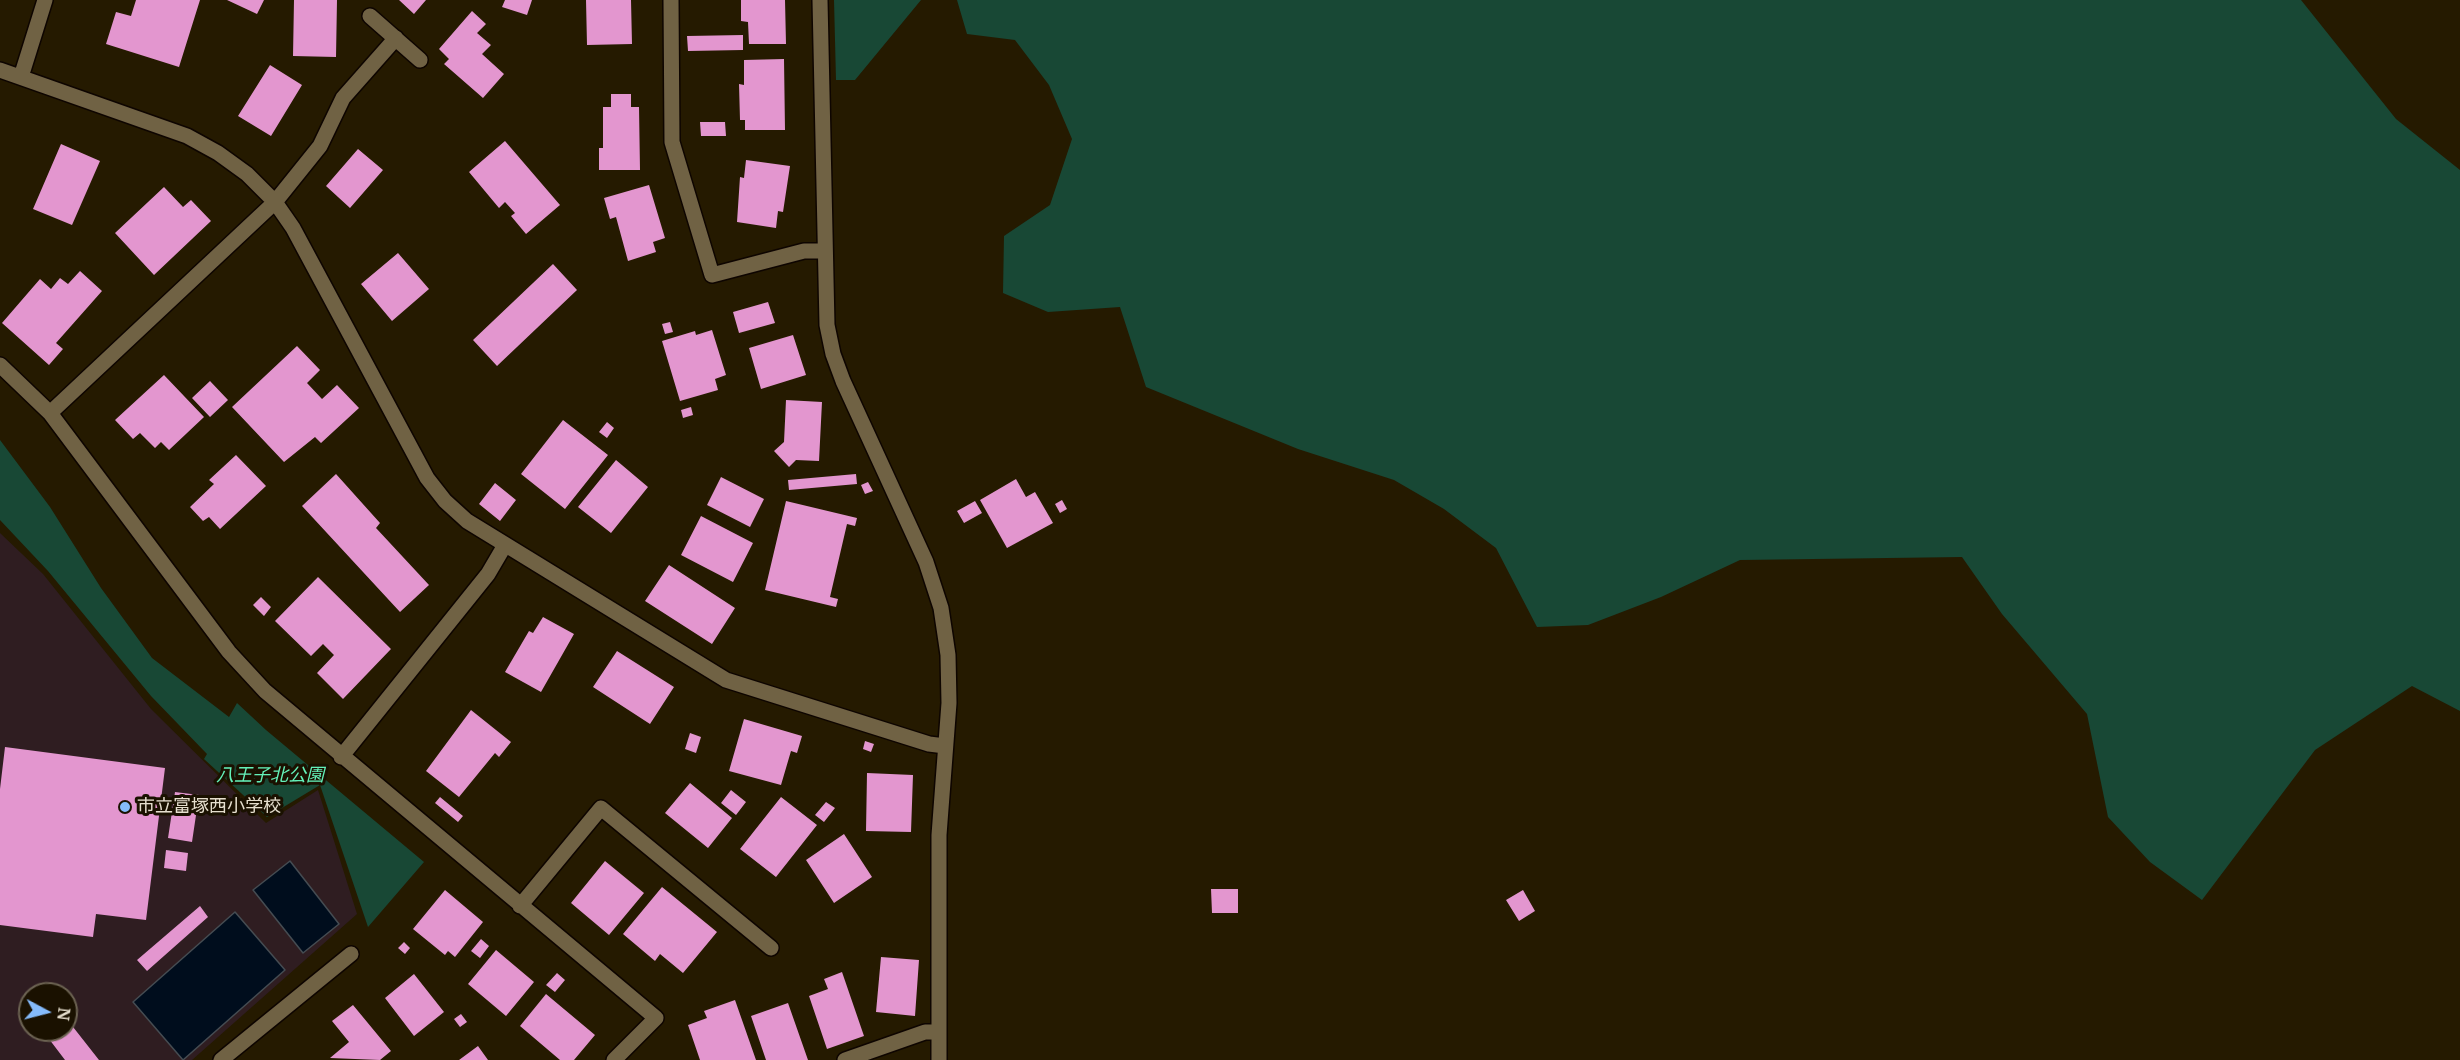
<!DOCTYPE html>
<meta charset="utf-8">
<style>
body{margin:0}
#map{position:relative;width:2460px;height:1060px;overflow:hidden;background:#251a00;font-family:Merriweather,serif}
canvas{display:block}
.north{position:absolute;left:18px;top:982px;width:60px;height:60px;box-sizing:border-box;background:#1a1100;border:2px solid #6c6352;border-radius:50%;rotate:97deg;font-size:16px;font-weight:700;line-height:24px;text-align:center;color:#e6dfce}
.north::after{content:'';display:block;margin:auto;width:21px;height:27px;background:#85bbfb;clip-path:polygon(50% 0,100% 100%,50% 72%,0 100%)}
</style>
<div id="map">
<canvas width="2460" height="1060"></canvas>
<div class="north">N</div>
</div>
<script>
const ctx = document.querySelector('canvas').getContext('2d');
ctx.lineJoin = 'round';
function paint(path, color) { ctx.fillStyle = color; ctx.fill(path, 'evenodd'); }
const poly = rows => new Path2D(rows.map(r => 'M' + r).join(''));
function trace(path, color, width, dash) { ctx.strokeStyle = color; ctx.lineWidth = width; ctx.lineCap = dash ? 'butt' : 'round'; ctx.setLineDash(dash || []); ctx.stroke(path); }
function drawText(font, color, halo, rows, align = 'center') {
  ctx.font = font + ' Merriweather,"Noto Sans JP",serif'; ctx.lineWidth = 6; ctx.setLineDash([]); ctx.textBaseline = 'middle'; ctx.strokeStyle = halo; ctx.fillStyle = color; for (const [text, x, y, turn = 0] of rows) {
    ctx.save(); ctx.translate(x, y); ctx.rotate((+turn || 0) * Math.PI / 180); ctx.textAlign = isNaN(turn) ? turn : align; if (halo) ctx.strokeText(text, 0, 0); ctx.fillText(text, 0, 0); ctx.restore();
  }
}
const education = poly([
 [0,533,43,574,151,709,266,823,318,790,357,914,192,1060,0,1060],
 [30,994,66,994,66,1030,30,1030]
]);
const green = poly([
 [834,0,921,0,855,80,836,80],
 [957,0,2301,0,2396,119,2460,170,2460,711,2412,686,2315,750,2202,900,2150,862,2108,817,2087,714,2002,614,1962,557,1740,560,1661,597,1588,625,1537,627,1496,548,1444,509,1394,480,1298,449,1146,387,1120,307,1048,312,1003,293,1004,236,1050,205,1072,139,1049,85,1015,40,967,34],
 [0,440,50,507,101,588,152,658,229,717,237,703,266,730,424,862,368,927,320,785,267,817,204,759,207,754,151,696,48,571,0,520]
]);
const water = poly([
 [290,861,339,924,303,953,253,890,290,861],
 [235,912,285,970,183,1060,133,1002,235,912]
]);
const building = poly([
 [136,0,200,0,179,67,106,44,116,12,131,16],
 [227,0,264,0,257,14],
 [294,0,337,0,336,57,293,56],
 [399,0,426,0,414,14],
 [505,0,532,0,527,15,502,7],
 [586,0,631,0,632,44,587,45],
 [741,0,785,0,786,44,749,44,748,22,741,21],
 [472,11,486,24,477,33,491,45,482,54,504,74,483,98,444,64,449,59,439,49],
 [743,35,743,50,688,51,687,36],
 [784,59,785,130,745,130,745,120,740,120,739,84,744,85,744,60],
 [270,65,302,85,271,136,238,116],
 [611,94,631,94,631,107,639,107,640,170,599,170,599,148,603,148,603,107,611,107],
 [700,122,725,122,726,136,701,136],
 [505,141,560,205,526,234,511,216,515,213,505,202,499,208,469,172],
 [61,144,100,161,72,225,33,209],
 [358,149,383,170,350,208,326,186],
 [746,160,790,166,783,212,778,211,776,228,737,222,740,177,744,178],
 [649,185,665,238,653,242,656,252,628,261,616,217,610,219,604,198],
 [164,187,183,207,191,200,211,221,154,275,115,233],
 [398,253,429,289,392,321,361,284],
 [553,264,577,290,497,366,473,340],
 [80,271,102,291,56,343,63,349,49,365,2,323,40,279,51,289,60,278,68,284],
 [768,302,775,323,739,333,733,312],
 [670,322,673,332,665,334,662,324],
 [712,330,726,375,715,379,718,390,680,401,662,341,695,331,696,335],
 [793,335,806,375,761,389,749,348],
 [297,346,320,370,307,383,322,399,337,385,359,408,321,443,315,437,284,462,232,407],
 [164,375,204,417,169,450,161,442,155,448,140,433,133,439,115,420],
 [210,381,228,400,210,417,192,398],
 [786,400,822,402,819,461,796,460,789,467,774,451,784,442],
 [691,407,693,415,683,418,681,410],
 [563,420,608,455,565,509,521,474],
 [607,422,614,428,607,438,599,432],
 [236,455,266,486,220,529,209,517,203,521,190,507,214,484,209,480],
 [616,460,648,487,611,533,578,507],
 [336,474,380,523,376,528,429,585,400,612,302,506],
 [856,474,857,484,789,490,788,480],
 [721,477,764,499,750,527,707,505],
 [1016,479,1026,497,1035,492,1053,523,1007,548,980,500],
 [868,482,873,491,865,494,861,485],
 [495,483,516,500,500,521,479,504],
 [1062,500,1067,509,1060,513,1055,504],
 [786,501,857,518,855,526,847,524,830,597,838,599,836,607,765,590],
 [975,501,982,513,964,523,957,511],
 [701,516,753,543,733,582,681,555],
 [669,565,735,608,712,644,645,601],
 [318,577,391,649,343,699,317,673,334,655,323,644,311,656,275,621],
 [261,597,271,607,264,616,253,605],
 [543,617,574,634,541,692,505,672,529,631,533,633],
 [617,651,674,687,650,724,593,687],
 [471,710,511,742,499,757,495,753,459,797,426,771],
 [744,719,802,736,797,753,791,751,781,785,729,771],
 [690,733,701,737,696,753,685,749],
 [865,741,874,744,871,752,863,749],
 [5,747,165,768,146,920,96,914,93,937,0,925,0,789],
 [867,773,913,775,911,832,866,831],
 [690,783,732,818,708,848,665,813],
 [731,790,746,802,736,815,721,803],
 [175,792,199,795,192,842,168,838],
 [440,797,463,816,458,822,435,803],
 [781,797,817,825,776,877,740,849],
 [826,802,835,808,824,822,815,815],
 [844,834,872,877,834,903,806,860],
 [166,850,188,853,186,871,164,868],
 [605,861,644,893,609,935,571,903],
 [662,887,717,932,683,973,660,954,655,961,623,934],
 [1211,889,1238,889,1238,913,1212,913],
 [445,890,483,922,455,957,448,951,445,955,413,929],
 [1523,890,1535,911,1519,921,1506,900],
 [200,906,208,917,147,971,137,960],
 [481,939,489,946,480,958,471,951],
 [404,942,410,948,405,954,398,948],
 [496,950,534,982,506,1016,468,984],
 [881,957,919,960,915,1016,876,1012],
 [842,972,864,1036,827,1049,809,996,828,989,824,979],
 [557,973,565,980,555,992,546,985],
 [414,974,444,1012,414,1036,385,998],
 [546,994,595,1035,574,1060,560,1060,520,1026],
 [735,1000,756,1060,700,1060,688,1025,707,1018,704,1011],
 [788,1003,808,1060,766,1060,751,1016],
 [353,1005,391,1051,380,1060,330,1058,349,1042,332,1021],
 [461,1014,467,1022,460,1027,454,1019],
 [66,1018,99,1060,65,1060,46,1035,52,1030,66,1030],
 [478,1046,488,1060,459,1060]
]);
const minor = poly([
 [671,0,672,142,712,275,804,251,824,251],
 [820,0,827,325,833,354,843,381,926,562,941,608,948,655,949,703,939,835,939,1060],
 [370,16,420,60],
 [0,70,187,136,218,153,247,174,275,202,293,228,427,478,445,501,467,521,726,680,929,744,945,746],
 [21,77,45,0],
 [0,365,50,413,229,652,265,691,656,1018,614,1060],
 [50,413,275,202,320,146,343,98,396,38],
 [341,757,488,574,505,545],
 [520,906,601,808,771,948],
 [221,1060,351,954],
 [845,1060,925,1032,939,1032]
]);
const markers = [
 [125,807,6,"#85bbfb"]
];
const parkNames = [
 ["八王子北公園",270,776]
];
const poiNames = [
 ["市立富塚西小学校",137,807]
];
paint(education, '#2f1d21');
paint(green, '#184835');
paint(water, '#000d1d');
trace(water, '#454c52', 1.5);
paint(building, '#e396cf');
trace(minor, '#0e0500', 18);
trace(minor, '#706244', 15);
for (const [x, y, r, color] of markers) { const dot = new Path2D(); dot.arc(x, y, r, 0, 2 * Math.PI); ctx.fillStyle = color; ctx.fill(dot); trace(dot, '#1a1100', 2); }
drawText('italic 18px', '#64f1b9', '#1a1100', parkNames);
drawText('18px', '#e6dfce', '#1a1100', poiNames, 'left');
</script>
